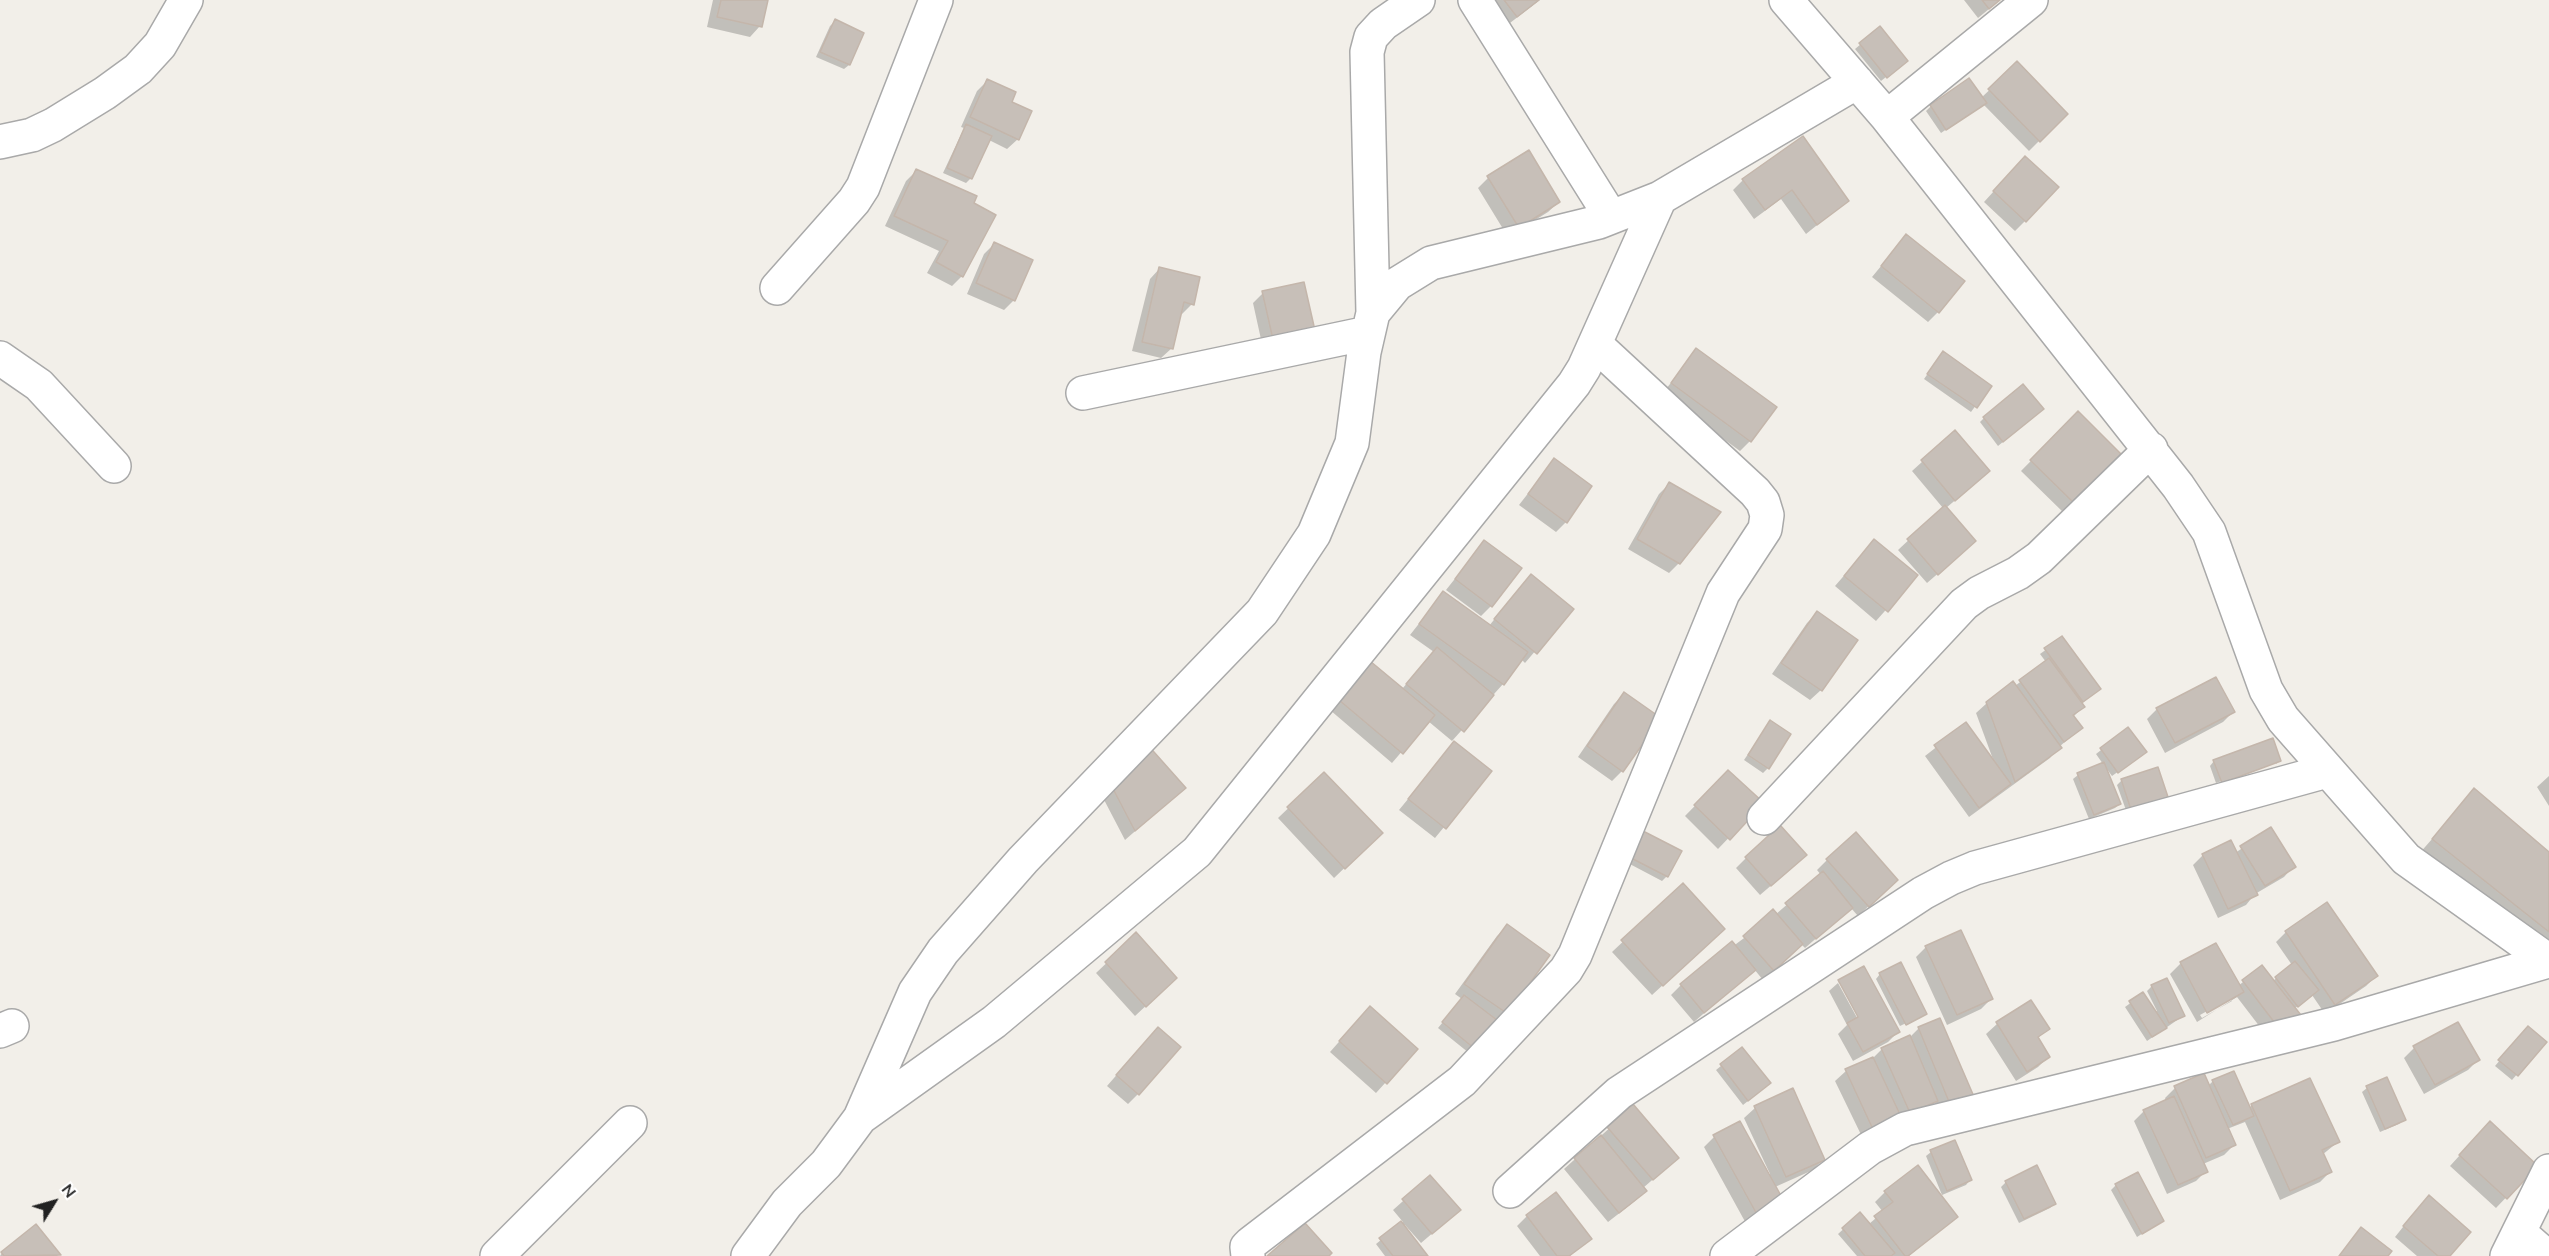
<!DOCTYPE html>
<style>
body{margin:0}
#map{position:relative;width:2549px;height:1256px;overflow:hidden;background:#f2efe9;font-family:"Nunito Sans",sans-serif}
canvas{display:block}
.north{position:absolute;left:24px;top:1172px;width:60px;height:60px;-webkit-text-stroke:4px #fff;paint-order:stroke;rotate:53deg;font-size:16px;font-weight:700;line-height:24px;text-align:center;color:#222}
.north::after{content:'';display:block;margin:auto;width:21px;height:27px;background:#222;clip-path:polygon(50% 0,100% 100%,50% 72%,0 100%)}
</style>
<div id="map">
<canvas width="2549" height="1256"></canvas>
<div class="north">N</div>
</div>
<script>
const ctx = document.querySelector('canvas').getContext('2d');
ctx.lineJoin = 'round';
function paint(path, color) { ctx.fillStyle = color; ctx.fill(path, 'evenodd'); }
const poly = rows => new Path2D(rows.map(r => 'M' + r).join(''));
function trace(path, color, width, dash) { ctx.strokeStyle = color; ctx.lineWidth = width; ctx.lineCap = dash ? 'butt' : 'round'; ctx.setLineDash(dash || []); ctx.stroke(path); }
const shadow = poly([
 [713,0,766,0,760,26,750,37,707,27],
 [1487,0,1540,0,1506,26],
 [1964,0,2000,0,1978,18],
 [835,21,862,34,849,65,844,69,816,57,830,26],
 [1880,28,1901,65,1881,81,1855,49],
 [2017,64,2066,114,2029,151,1983,104,1941,133,1926,111,1931,106,1981,98],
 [987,81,1010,102,1018,139,1007,149,989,140,971,178,966,183,943,173,964,128,961,127,977,91],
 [2015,168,2025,221,2015,231,1984,202],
 [916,171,972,204,962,276,952,286,927,273,939,251,885,226,906,181],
 [1488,178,1559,202,1548,212,1508,237,1478,188],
 [1743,180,1847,201,1806,234,1781,199,1754,219,1733,190],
 [1906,236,1938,312,1928,322,1872,277],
 [994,244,1014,300,1004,310,967,294,984,254],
 [1160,268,1192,304,1182,314,1180,313,1172,348,1161,358,1132,351,1150,279],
 [1303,284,1264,353,1253,303,1263,293],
 [1697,350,1750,441,1740,451,1662,394],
 [1939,358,1990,386,1971,412,1924,379],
 [2078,413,2123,458,2066,515,2021,471],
 [2037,414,1998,446,1980,422,1984,418],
 [1955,432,1978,481,1946,508,1964,551,1927,583,1898,550,1943,508,1912,471],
 [1554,460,1566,522,1556,532,1519,505],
 [1669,484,1679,563,1669,573,1628,549,1659,494],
 [1874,541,1916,576,1876,621,1835,586],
 [1484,542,1491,606,1481,616,1446,590],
 [1521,586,1571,609,1525,663,1521,659,1503,684,1452,741,1428,721,1392,763,1330,710,1360,673,1402,689,1434,652,1410,635,1443,593,1489,626],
 [1817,613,1856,640,1821,690,1810,700,1772,674,1807,623],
 [2062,638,2094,694,2081,704,2083,707,2073,717,2081,728,2059,747,2050,758,1969,817,1925,756,1966,724,1994,762,1976,713,1987,703,2015,686,2046,662,2040,654],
 [1624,694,1622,771,1612,781,1578,757,1614,704],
 [2157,709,2233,712,2223,722,2165,753,2147,719],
 [1770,722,1768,768,1763,773,1744,760],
 [2128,729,2140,756,2112,776,2106,768,2120,804,2115,808,2089,819,2073,779,2078,775,2103,764,2096,754],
 [1454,743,1490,771,1435,838,1399,810],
 [1136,755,1173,798,1125,840,1101,794],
 [2214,761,2279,761,2276,764,2276,762,2216,783,2210,766],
 [1728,772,1762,803,1718,849,1685,816],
 [1324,774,1381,833,1334,878,1278,818],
 [2549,776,2549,806,2537,787],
 [2122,780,2166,797,2161,802,2127,813,2117,785],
 [2475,790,2549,854,2549,946,2418,855],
 [2271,829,2294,866,2284,877,2255,894,2246,905,2218,918,2193,865,2203,855,2235,853],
 [1638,837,1667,876,1662,881,1626,862],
 [1746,858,1795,865,1760,895,1736,868],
 [1827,860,1886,890,1858,916,1851,908,1805,948,1801,944,1763,980,1754,969,1694,1022,1671,995,1681,985,1775,915,1821,875,1817,870],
 [1683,885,1713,939,1652,995,1612,952],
 [1507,926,1548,955,1496,1023,1469,1053,1438,1028,1462,999,1455,994,1497,936],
 [2286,932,2376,976,2366,986,2325,1014,2312,995,2294,1009,2273,1044,2237,997,2197,1022,2170,974,2181,963,2215,945,2238,986,2262,967,2273,981,2292,965,2276,942],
 [2232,997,2232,1001,2202,1018,2200,1015],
 [1136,935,1165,988,1135,1016,1096,973],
 [1926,947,1991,999,1981,1009,1947,1025,1916,957],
 [1863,968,1898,1032,1888,1042,1853,1061,1838,1034,1847,1025,1829,991,1838,983,1861,1025,1863,1023,1841,983,1838,983],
 [1880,974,1925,1014,1900,1026,1876,979],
 [2152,986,2183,1016,2147,1041,2125,1007,2143,994,2155,1012,2157,1011,2147,991],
 [2031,1002,2048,1028,2037,1039,2048,1057,2038,1067,2016,1081,1986,1034,1997,1024],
 [1360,1018,1416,1049,1376,1093,1330,1052],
 [1919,1028,1973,1099,1942,1118,1935,1102,1927,1111,1867,1147,1835,1081,1846,1071,1873,1058,1882,1049,1910,1037],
 [2523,1033,2545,1042,2512,1080,2495,1066],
 [1148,1039,1138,1094,1128,1104,1107,1086],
 [2414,1048,2478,1060,2468,1070,2424,1094,2404,1058],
 [1742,1049,1764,1088,1743,1105,1716,1070],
 [2213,1081,2249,1108,2252,1105,2338,1142,2322,1155,2330,1172,2320,1182,2280,1200,2245,1122,2227,1129,2234,1145,2224,1155,2203,1164,2206,1171,2196,1181,2167,1194,2134,1121,2144,1111,2166,1101,2165,1098,2175,1088,2208,1086],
 [2367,1088,2404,1119,2399,1124,2380,1132,2362,1092],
 [1792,1090,1823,1160,1813,1170,1775,1187,1748,1227,1704,1147,1714,1137,1768,1176,1770,1174,1744,1118,1755,1108],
 [1633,1107,1666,1168,1643,1188,1645,1191,1635,1201,1608,1222,1564,1169],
 [2480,1133,2536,1166,2496,1208,2450,1166],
 [1931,1152,1970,1180,1966,1185,1942,1195,1926,1156],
 [1430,1177,1448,1220,1421,1243,1405,1225,1403,1227,1426,1256,1385,1256,1376,1244,1403,1222,1393,1210],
 [2006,1182,2055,1203,2050,1208,2019,1223,2001,1187],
 [2116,1185,2162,1221,2137,1237,2111,1190],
 [1885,1192,1956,1217,1909,1256,1857,1256,1838,1234,1860,1214,1869,1224,1883,1212,1875,1202],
 [2419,1207,2448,1256,2417,1256,2395,1237],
 [1527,1216,1590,1239,1570,1256,1540,1256,1517,1226],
 [36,1226,58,1256,0,1256,2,1253]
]);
const building = poly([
 [721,0,768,0,762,27,717,17,721,0],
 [1504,0,1539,0,1517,17,1504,0],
 [1982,0,2000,0,1989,9,1982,0],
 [835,19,864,33,850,65,820,52,835,19],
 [1880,26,1908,61,1887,78,1859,43,1880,26],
 [2017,61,2068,114,2040,142,1988,89,2017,61],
 [1969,78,1987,103,1946,130,1930,105,1969,78],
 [987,79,1016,92,1012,102,1032,111,1019,140,970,117,987,79],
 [966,124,992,136,972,179,947,168,966,124],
 [1803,136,1849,201,1817,225,1792,190,1765,210,1742,179,1803,136],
 [1529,150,1560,202,1519,228,1487,176,1529,150],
 [2025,156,2059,187,2026,222,1993,191,2025,156],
 [916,169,977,196,974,203,996,215,963,277,936,262,948,241,894,216,916,169],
 [1906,234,1965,281,1939,313,1881,266,1906,234],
 [994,242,1033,260,1015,301,976,283,994,242],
 [1159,267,1200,277,1194,305,1184,302,1173,349,1142,342,1159,267],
 [1304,282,1316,335,1274,344,1262,291,1304,282],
 [1696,348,1777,407,1751,442,1671,383,1696,348],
 [1943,351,1992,386,1977,408,1927,374,1943,351],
 [2023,384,2044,409,2003,442,1983,417,2023,384],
 [2078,411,2125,458,2077,506,2030,460,2078,411],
 [1955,430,1990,471,1955,501,1921,460,1955,430],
 [1554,458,1592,486,1567,523,1528,494,1554,458],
 [1669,482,1721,512,1680,564,1637,539,1669,482],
 [1945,505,1976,541,1938,575,1907,539,1945,505],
 [1874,539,1918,575,1888,612,1844,576,1874,539],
 [1484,540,1522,568,1492,607,1455,579,1484,540],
 [1531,574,1574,609,1537,654,1494,619,1531,574],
 [1443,591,1528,652,1504,685,1419,624,1443,591],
 [1817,611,1858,640,1822,691,1781,663,1817,611],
 [2062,636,2101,689,2083,702,2044,648,2062,636],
 [1437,647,1494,695,1464,732,1406,684,1437,647],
 [2049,658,2085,707,2073,715,2083,728,2064,742,2019,680,2049,658],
 [1370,661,1435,715,1403,754,1339,700,1370,661],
 [2216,677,2235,712,2175,743,2156,708,2216,677],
 [2013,681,2062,748,2015,782,1986,702,2013,681],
 [1624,692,1661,718,1623,772,1587,746,1624,692],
 [1770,720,1791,734,1769,769,1748,755,1770,720],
 [1966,722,2011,784,1979,808,1934,745,1966,722],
 [2128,727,2147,752,2118,773,2100,748,2128,727],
 [2273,738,2281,761,2222,783,2213,760,2273,738],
 [1454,741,1492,771,1446,829,1408,799,1454,741],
 [1146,743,1186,788,1135,831,1110,783,1146,743],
 [2104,762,2121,804,2094,815,2077,773,2104,762],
 [2158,767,2168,797,2131,810,2121,779,2158,767],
 [1728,770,1764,803,1730,840,1694,805,1728,770],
 [1324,772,1383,833,1345,869,1287,807,1324,772],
 [2474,788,2549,852,2549,932,2432,839,2474,788],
 [1780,825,1807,855,1771,886,1745,857,1780,825],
 [2271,827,2296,867,2265,886,2240,846,2271,827],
 [1643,831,1682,851,1668,877,1629,857,1643,831],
 [1856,832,1898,880,1869,907,1826,859,1856,832],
 [2231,840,2258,895,2228,909,2202,854,2231,840],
 [1823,871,1853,908,1816,939,1785,903,1823,871],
 [1683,883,1725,929,1663,986,1621,940,1683,883],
 [2327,902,2378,976,2335,1005,2285,931,2327,902],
 [1773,909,1803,944,1774,971,1743,936,1773,909],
 [1507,924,1550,955,1508,1014,1464,984,1507,924],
 [1961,930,1993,999,1957,1015,1925,946,1961,930],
 [1136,932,1177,978,1146,1007,1105,962,1136,932],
 [1732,941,1756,970,1704,1013,1680,984,1732,941],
 [2216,943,2244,992,2207,1013,2180,962,2216,943],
 [2295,961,2319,990,2298,1007,2275,977,2295,961],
 [1901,962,1927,1014,1906,1025,1879,973,1901,962],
 [2262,965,2304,1019,2284,1035,2242,980,2262,965],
 [1864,966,1900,1032,1863,1052,1847,1023,1858,1017,1838,980,1864,966],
 [2167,978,2185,1016,2169,1023,2151,985,2167,978],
 [2143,992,2167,1028,2152,1037,2129,1001,2143,992],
 [1464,995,1497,1020,1475,1049,1442,1022,1464,995],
 [2031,1000,2050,1029,2038,1037,2050,1057,2027,1072,1996,1022,2031,1000],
 [1370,1006,1418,1049,1387,1084,1339,1041,1370,1006],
 [1940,1018,1975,1099,1952,1109,1918,1027,1940,1018],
 [2458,1022,2480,1060,2435,1085,2413,1046,2458,1022],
 [2528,1026,2547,1042,2518,1076,2498,1060,2528,1026],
 [1158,1027,1181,1047,1139,1095,1116,1075,1158,1027],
 [1910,1035,1938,1101,1910,1113,1881,1048,1910,1035],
 [1742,1047,1771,1083,1748,1101,1720,1064,1742,1047],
 [1873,1057,1905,1125,1877,1138,1845,1069,1873,1057],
 [2234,1071,2254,1116,2233,1125,2212,1080,2234,1071],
 [2204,1073,2236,1145,2206,1158,2174,1086,2204,1073],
 [2387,1077,2406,1120,2385,1129,2366,1086,2387,1077],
 [2310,1078,2340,1142,2322,1150,2332,1172,2290,1191,2251,1104,2310,1078],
 [1793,1088,1825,1160,1786,1177,1754,1106,1793,1088],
 [2174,1096,2208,1172,2178,1185,2143,1110,2174,1096],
 [1633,1104,1679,1158,1653,1180,1607,1127,1633,1104],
 [1740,1121,1785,1203,1759,1218,1713,1135,1740,1121],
 [2490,1121,2538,1166,2507,1199,2459,1155,2490,1121],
 [1601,1135,1647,1191,1619,1213,1574,1158,1601,1135],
 [1955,1140,1972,1180,1947,1191,1930,1150,1955,1140],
 [1918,1165,1958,1217,1908,1256,1905,1256,1874,1216,1893,1202,1884,1191,1918,1165],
 [2037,1165,2056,1204,2024,1219,2005,1181,2037,1165],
 [2138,1172,2164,1221,2142,1234,2115,1184,2138,1172],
 [1430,1175,1461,1210,1432,1234,1402,1199,1430,1175],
 [1556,1192,1592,1239,1569,1256,1557,1256,1526,1215,1556,1192],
 [2429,1195,2471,1232,2450,1256,2438,1256,2403,1226,2429,1195],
 [1860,1212,1895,1253,1891,1256,1865,1256,1842,1228,1860,1212],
 [1401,1221,1428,1256,1393,1256,1379,1238,1401,1221],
 [1305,1223,1332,1253,1329,1256,1267,1256,1305,1223],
 [36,1224,61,1255,4,1256,1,1252,36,1224],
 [2361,1227,2392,1251,2388,1256,2339,1256,2361,1227]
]);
const minor = poly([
 [1475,0,1611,217],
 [1786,0,1887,117,2178,486,2209,532,2266,690,2283,719,2406,859,2549,961],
 [1887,117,2031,0],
 [0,142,32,135,53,125,105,93,138,69,160,45,186,0],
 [777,288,854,201,863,187,936,0],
 [1373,313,1367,52,1371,37,1383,24,1418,0],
 [0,358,39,385,114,466],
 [1083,393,1368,333],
 [1764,818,1964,604,1979,593,2018,573,2039,558,2151,449],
 [0,1031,12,1026],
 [861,1117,994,1022,1197,852,1574,384,1584,368,1660,198],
 [1510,1191,1619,1093,1923,893,1951,878,1975,868,2327,771],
 [2520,1233,2546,1256],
 [497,1256,630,1123],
 [748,1256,787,1203,826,1164,860,1118,915,992,943,951,1023,860,1262,612,1314,534,1352,443,1364,352,1373,313,1397,284,1431,263,1599,222,1660,198,1857,82],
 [1248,1256,1247,1247,1251,1243,1462,1081,1566,970,1575,955,1723,593,1765,529,1767,515,1763,502,1755,492,1595,344],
 [1727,1256,1870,1148,1905,1129,2334,1024,2548,961],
 [2507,1256,2549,1171]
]);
paint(shadow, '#0003');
paint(building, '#c7bfb8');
trace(building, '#c4b6ab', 1.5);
trace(minor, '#a9a9a9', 36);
trace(minor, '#fff', 33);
</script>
